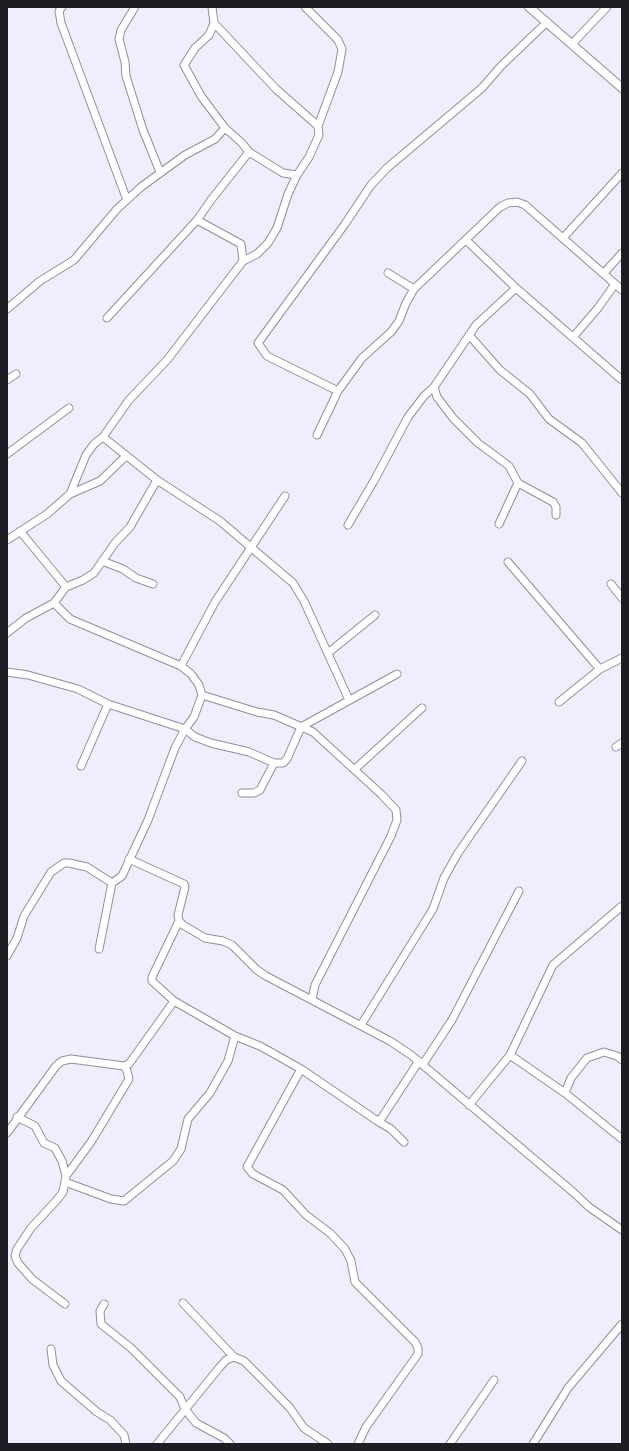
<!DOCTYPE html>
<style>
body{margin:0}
#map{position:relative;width:629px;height:1451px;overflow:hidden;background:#f0edfe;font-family:Commissioner,sans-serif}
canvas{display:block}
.frame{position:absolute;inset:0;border:8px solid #1e1d23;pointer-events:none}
</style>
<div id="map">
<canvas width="629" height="1451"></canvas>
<div class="frame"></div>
</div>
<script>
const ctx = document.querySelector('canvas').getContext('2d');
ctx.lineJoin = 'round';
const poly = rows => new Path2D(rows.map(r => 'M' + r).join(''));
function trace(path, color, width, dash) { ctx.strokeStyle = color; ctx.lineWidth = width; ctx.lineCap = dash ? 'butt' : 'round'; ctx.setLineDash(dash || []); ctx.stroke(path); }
const minor = poly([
 [62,7,59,11,61,23,127,200],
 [135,7,121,30,119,39,125,62,126,76,143,130,160,172],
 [212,7,214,23,212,28,209,35,195,48,184,65,201,96,225,128,242,143,249,152,283,173,297,175,309,157,319,135,318,126,338,72,342,49,338,40,305,7],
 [214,23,276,89,318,126],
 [572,44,607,7],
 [197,220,241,244,243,261,167,360,129,400,103,437,157,480,220,521,293,583,304,601,349,700],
 [563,238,622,173],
 [466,240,516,288,622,380],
 [243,261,257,254,268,243,277,228,288,194,297,175],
 [388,273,414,289],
 [604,273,622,253],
 [516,288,476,325,434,387,437,397,453,418,478,443,509,466,518,483,553,502,556,507,556,515],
 [7,309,40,281,74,260,117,209,141,187,185,155,215,139,225,128],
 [107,318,197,220,211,200,249,152],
 [469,335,500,370,530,394,549,419,582,443,622,493],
 [574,336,598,308,615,284],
 [7,380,16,374],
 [338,391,267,356,258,343,345,224,371,185,387,168,482,88,501,66,547,22],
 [317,435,338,391,362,358,391,332,399,321,406,303,414,289,500,207,508,203,517,202,525,205,622,290],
 [7,454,69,408],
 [70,494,86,455,94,444,103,437],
 [499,524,518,483],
 [348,525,375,479,408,417,424,396,434,387],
 [20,531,66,587],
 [7,540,47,514,70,494,100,481,126,456],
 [102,561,123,569,136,578,153,584],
 [508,562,598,667,600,669,622,658],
 [611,584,622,598],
 [7,633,26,618,54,603,66,587,83,580,94,573,115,543,130,527,157,480],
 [328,653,375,615],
 [181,666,215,602,285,496],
 [7,672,28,675,78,689,108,704,185,729,195,737,211,743,249,752,274,763,283,763,287,759,301,727,397,674],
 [202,695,257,712,274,715,313,732,381,794,396,810,397,820,391,836,315,985,312,1000],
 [559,702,600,669],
 [616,747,622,743],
 [81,766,108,704],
 [355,769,422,708],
 [242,793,254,793,260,790,274,763],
 [129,859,184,884,185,887,178,915,179,921,183,925,205,938,223,941,232,945,257,970,266,976,390,1041,411,1055,573,1192,589,1207,622,1230],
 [179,921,152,977,152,981,174,1001,235,1036,260,1046,301,1069,379,1122,391,1129,404,1142],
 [99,949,112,883],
 [7,956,17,938,24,916,51,872,64,863,69,863,87,867,112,883,122,876,148,820,175,748,185,729,194,717,202,695,199,685,191,674,181,666,70,619,54,603],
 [361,1025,433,909,444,878,458,853,522,761],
 [510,1055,565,1093,622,1139],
 [423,1064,452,1020,519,891],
 [301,1069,247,1167,253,1174,283,1190,306,1215,330,1233,345,1249,351,1261,355,1282,415,1342,418,1348,418,1354,366,1427,358,1444],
 [565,1093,571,1078,587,1058,604,1052,617,1056,622,1060],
 [469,1105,510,1055,553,965,622,906],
 [17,1117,35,1126,44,1143,55,1148,62,1161,66,1176,63,1192,56,1201,31,1228,17,1249,15,1256,18,1263,32,1279,65,1304],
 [379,1122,419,1061],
 [7,1133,56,1066,62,1061,71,1059,124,1066,129,1064,174,1001],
 [66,1176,91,1142,129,1079,127,1071,124,1066],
 [65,1182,111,1199,124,1201,173,1161,181,1149,188,1119,210,1093,228,1061,235,1036],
 [183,1303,234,1357],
 [104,1304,100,1311,101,1324,131,1348,180,1397,185,1409,196,1423,224,1438,230,1444],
 [51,1349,53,1365,61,1381,97,1412,110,1420,124,1435,126,1444],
 [157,1444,219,1368,226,1360,234,1357,244,1361,262,1379,290,1408,304,1428,328,1444],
 [450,1444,494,1380],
 [533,1444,568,1388,622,1324]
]);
const tertiary = poly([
 [529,7,622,88]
]);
trace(minor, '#918e9e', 9);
trace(tertiary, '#918e9e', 10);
trace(minor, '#fff', 7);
trace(tertiary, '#fff', 8);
</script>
